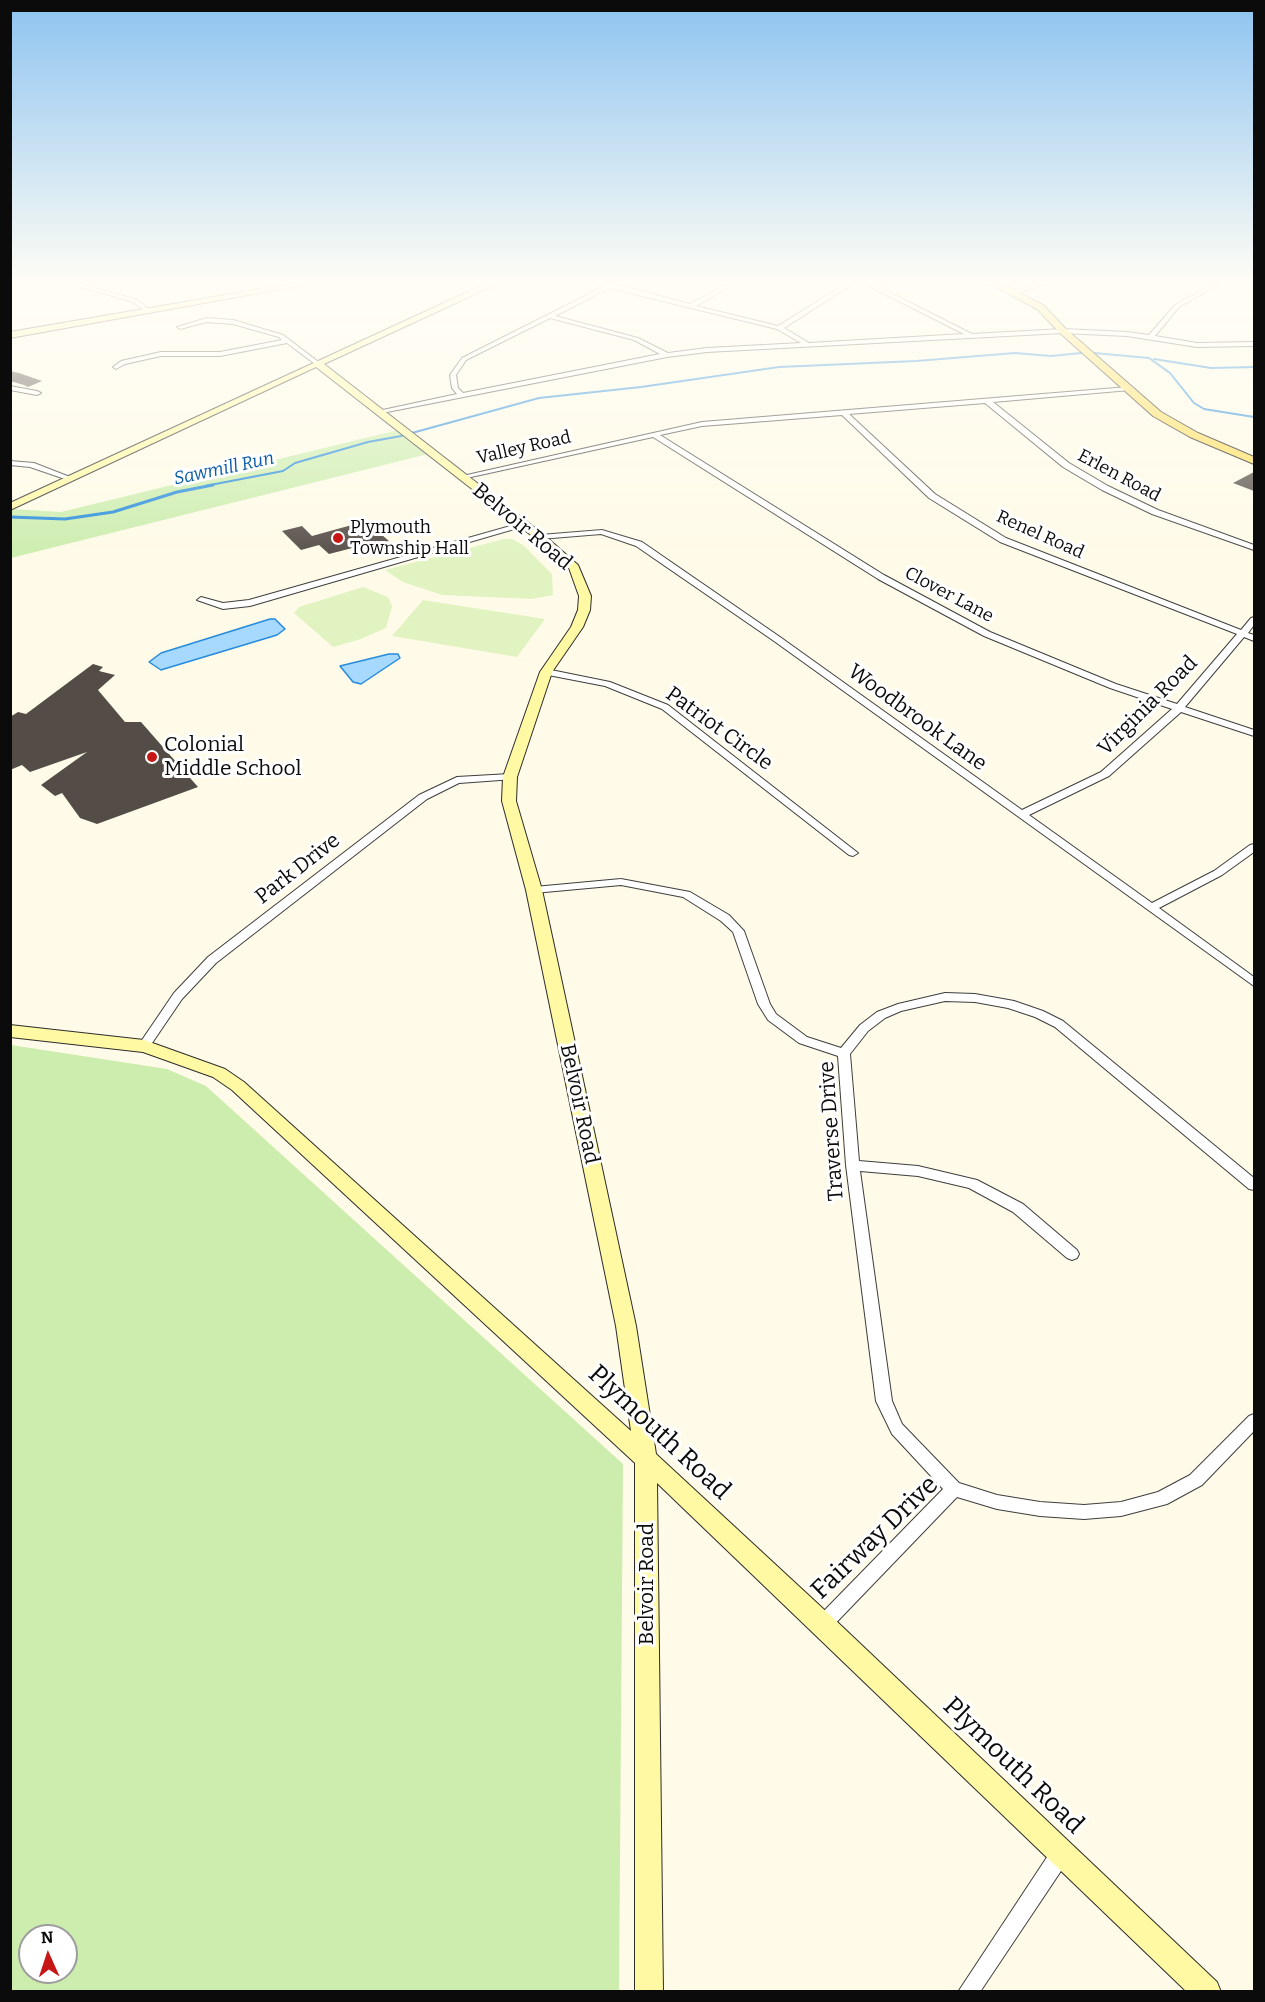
<!DOCTYPE html>
<style>
body{margin:0}
#map{position:relative;width:1265px;height:2002px;overflow:hidden;background:#fffbe8;font-family:Bitter,serif}
canvas{display:block}
.frame{position:absolute;inset:0;border:12px solid #0b0b0b;pointer-events:none}
.north{position:absolute;left:18px;top:1924px;width:60px;height:60px;box-sizing:border-box;background:#fff;border:2px solid #9d9d9d;border-radius:50%;rotate:357deg;font-size:16px;font-weight:700;line-height:24px;text-align:center;color:#0b0b0b}
.north::after{content:'';display:block;margin:auto;width:21px;height:27px;background:#c71616;clip-path:polygon(50% 0,100% 100%,50% 72%,0 100%)}
</style>
<div id="map">
<canvas width="1265" height="2002"></canvas>
<div class="frame"></div>
<div class="north">N</div>
</div>
<script>
const ctx = document.querySelector('canvas').getContext('2d');
ctx.lineJoin = 'round';
function paint(path, color) { ctx.fillStyle = color; ctx.fill(path, 'evenodd'); }
const poly = rows => new Path2D(rows.map(r => 'M' + r).join(''));
function trace(path, color, width, dash) { ctx.strokeStyle = color; ctx.lineWidth = width; ctx.lineCap = dash ? 'butt' : 'round'; ctx.setLineDash(dash || []); ctx.stroke(path); }
function drawText(font, color, halo, rows, align = 'center') {
  ctx.font = font + ' Bitter,serif'; ctx.lineWidth = 6; ctx.setLineDash([]); ctx.textBaseline = 'middle'; ctx.strokeStyle = halo; ctx.fillStyle = color; for (const [text, x, y, turn = 0] of rows) {
    ctx.save(); ctx.translate(x, y); ctx.rotate((+turn || 0) * Math.PI / 180); ctx.textAlign = isNaN(turn) ? turn : align; if (halo) ctx.strokeText(text, 0, 0); ctx.fillText(text, 0, 0); ctx.restore();
  }
}
const green = poly([
 [402,429,432,453,11,558,11,509,61,512],
 [11,1045,167,1069,206,1086,623,1464,619,1991,11,1991],
 [30,1936,66,1936,66,1972,30,1972]
]);
const pitch = poly([
 [504,539,512,539,523,545,552,574,553,595,532,599,442,595,403,582,385,570],
 [363,587,388,597,392,606,386,628,361,639,333,647,294,613,299,607],
 [423,600,545,619,517,657,392,636]
]);
const water = poly([
 [270,619,275,619,285,629,277,635,164,669,161,670,149,662,161,653,270,619],
 [389,654,398,654,400,658,361,684,353,682,340,666,389,654]
]);
const streamFar1 = poly([
 [1094,353,1149,358,1170,373,1194,403,1204,409,1254,417],
 [1154,359,1211,368,1254,367],
 [205,486,283,471,295,463,368,442,401,436,539,398,641,387,779,367,916,361,1015,353,1051,356,1081,353]
]);
const stream = poly([
 [10,517,65,519,113,512,177,492,213,485]
]);
const building = poly([
 [10,371,19,373,42,381,28,387,24,385,10,381],
 [1254,472,1254,491,1233,483],
 [359,523,364,528,375,529,389,541,371,547,368,544,329,554,319,545,301,550,282,531,302,526,312,536],
 [93,664,103,667,99,671,115,675,98,690,125,722,141,722,198,787,97,824,80,818,62,793,55,796,41,785,87,752,30,772,22,765,10,770,10,717,18,712,26,714]
]);
const street = poly([
 [71,284,82,284,137,300,153,312,148,313,133,302,71,284],
 [255,284,262,284,269,291,264,292,255,284],
 [596,284,614,284,690,304,726,284,734,284,696,306,778,326,845,284,853,284,784,328,809,343,964,334,865,284,873,284,972,334,1063,329,1127,332,1149,335,1175,305,1212,284,1220,284,1179,307,1155,336,1197,343,1254,342,1254,346,1197,347,1127,336,1063,333,707,352,667,357,382,413,378,411,457,394,452,388,450,375,462,358,603,287,596,284],
 [609,288,777,329,801,343,707,348,668,353,638,338,555,316,609,288],
 [550,318,634,340,660,354,463,393,458,388,456,375,466,360,550,318],
 [1037,284,1049,284,1013,294,1010,292,1037,284],
 [207,318,233,320,283,335,320,363,315,364,287,343,220,356,161,356,125,364,116,369,113,367,121,361,161,352,220,352,282,340,279,337,233,324,207,322,180,329,177,327,207,318],
 [10,386,37,391,41,393,37,395,10,390,10,386],
 [1128,387,1130,388,1130,390,993,402,1069,463,1108,486,1158,510,1254,545,1254,550,1152,514,1102,490,1063,467,985,403,849,414,935,494,1006,538,1241,630,1251,618,1254,617,1254,625,1248,633,1254,635,1254,641,1244,637,1185,707,1254,730,1254,736,1181,712,1109,776,1029,815,1152,903,1214,871,1250,845,1254,844,1254,852,1222,875,1159,908,1254,977,1254,986,774,641,636,546,601,534,540,539,536,537,540,535,602,530,642,542,780,637,1022,810,1101,772,1172,709,1110,688,984,636,878,579,653,437,462,479,458,477,702,422,1128,387],
 [842,415,929,498,1000,542,1237,634,1177,704,1116,684,990,632,884,575,660,435,702,426,842,415],
 [10,461,34,463,75,479,71,481,30,467,10,465,10,461],
 [521,523,528,525,250,606,223,609,197,600,201,597,223,603,249,600,521,523],
 [546,669,610,682,668,705,858,853,853,856,849,855,662,709,605,686,543,674,541,672,546,669],
 [510,774,514,775,514,779,459,783,427,799,216,963,182,999,148,1049,140,1049,138,1046,140,1043,174,993,208,957,419,795,457,777,510,774],
 [621,879,690,892,729,915,744,931,770,1004,776,1014,807,1037,841,1048,860,1025,877,1012,898,1004,945,993,975,994,1014,1001,1043,1011,1063,1021,1254,1178,1254,1190,1249,1189,1055,1027,1035,1017,1008,1008,975,1002,945,1001,901,1011,885,1018,868,1031,850,1054,859,1161,918,1166,977,1180,1023,1204,1077,1250,1079,1254,1077,1258,1072,1260,1067,1258,1013,1212,969,1188,918,1176,860,1171,892,1401,902,1424,959,1483,997,1495,1040,1502,1084,1505,1121,1502,1158,1492,1190,1475,1249,1416,1254,1414,1254,1431,1202,1485,1167,1504,1121,1516,1084,1519,1040,1516,997,1509,957,1497,829,1630,823,1632,817,1630,814,1624,817,1618,943,1489,892,1434,876,1401,846,1165,838,1056,799,1043,768,1020,758,1004,733,932,721,921,683,897,621,885,534,893,528,890,534,887,621,879],
 [1062,1843,1069,1845,1071,1852,1069,1859,980,1992,958,1992,1055,1845,1062,1843]
]);
const secondary = poly([
 [289,284,309,284,10,338,10,332,289,284],
 [485,284,497,284,324,364,544,535,578,565,591,596,590,610,583,627,552,672,517,777,516,801,542,890,636,1326,656,1454,831,1616,1217,1982,1221,1992,1187,1992,657,1483,663,1992,635,1992,635,1463,232,1090,213,1077,143,1052,10,1037,10,1025,144,1040,225,1069,244,1082,631,1431,616,1326,526,890,502,801,503,777,540,672,571,627,578,610,579,596,569,568,536,539,316,367,10,510,10,503,485,284]
]);
const primary = poly([
 [990,284,1002,284,1043,305,1066,329,1161,412,1198,433,1254,457,1254,464,1190,437,1153,416,1060,333,1037,309,990,284]
]);
const markers = [
 [338,538,6,"#c71616"],
 [152,757,6,"#c71616"]
];
const farStreetnames = [
 ["Valley Road",524,448,-13],
 ["Erlen Road",1119,476,28],
 ["Renel Road",1040,535,24],
 ["Clover Lane",949,595,28]
];
const farWaternames = [
 ["Sawmill Run",224,469,-12]
];
const farPoinames = [
 ["Plymouth",350,528],
 ["Township Hall",350,549]
];
const streetNames = [
 ["Belvoir Road",522,527,40],
 ["Virginia Road",1148,706,-45],
 ["Woodbrook Lane",917,718,36],
 ["Patriot Circle",719,729,36],
 ["Park Drive",298,869,-38],
 ["Belvoir Road",579,1104,78],
 ["Traverse Drive",832,1131,-94],
 ["Belvoir Road",647,1584,-90]
];
const poiNames = [
 ["Colonial",164,745],
 ["Middle School",164,769]
];
const nearStreetnames = [
 ["Plymouth Road",659,1433,43],
 ["Fairway Drive",875,1538,-44],
 ["Plymouth Road",1013,1766,44]
];
paint(green, '#ccedae');
paint(pitch, '#e0f3c1');
paint(water, '#a6d9fd');
trace(water, '#268bdb', 1.5);
trace(streamFar1, '#268bdb', 2);
trace(stream, '#268bdb', 3);
paint(building, '#544c46');
trace(street, '#3e3e3e', 2);
trace(secondary, '#2d2d2d', 2);
trace(primary, '#1c1c1c', 2);
paint(street, '#fff');
paint(secondary, '#fff9a3');
paint(primary, '#ffde58');
const sky = ctx.createLinearGradient(0, 0, 0, 565);
sky.addColorStop(0, '#8dc3f0');
sky.addColorStop(0.5, '#fffdf5');
sky.addColorStop(1, '#fffdf500');
ctx.fillStyle = sky;
ctx.fillRect(0, 0, 1265, 565);
for (const [x, y, r, color] of markers) { const dot = new Path2D(); dot.arc(x, y, r, 0, 2 * Math.PI); ctx.fillStyle = color; ctx.fill(dot); trace(dot, '#fff', 2); }
drawText('18px', '#0b0b0b', '#fff', farStreetnames);
drawText('italic 18px', '#095ba7', '#fff', farWaternames);
drawText('18px', '#0b0b0b', '#fff', farPoinames, 'left');
drawText('21px', '#0b0b0b', '#fff', streetNames);
drawText('21px', '#0b0b0b', '#fff', poiNames, 'left');
drawText('26px', '#0b0b0b', '#fff', nearStreetnames);
</script>
